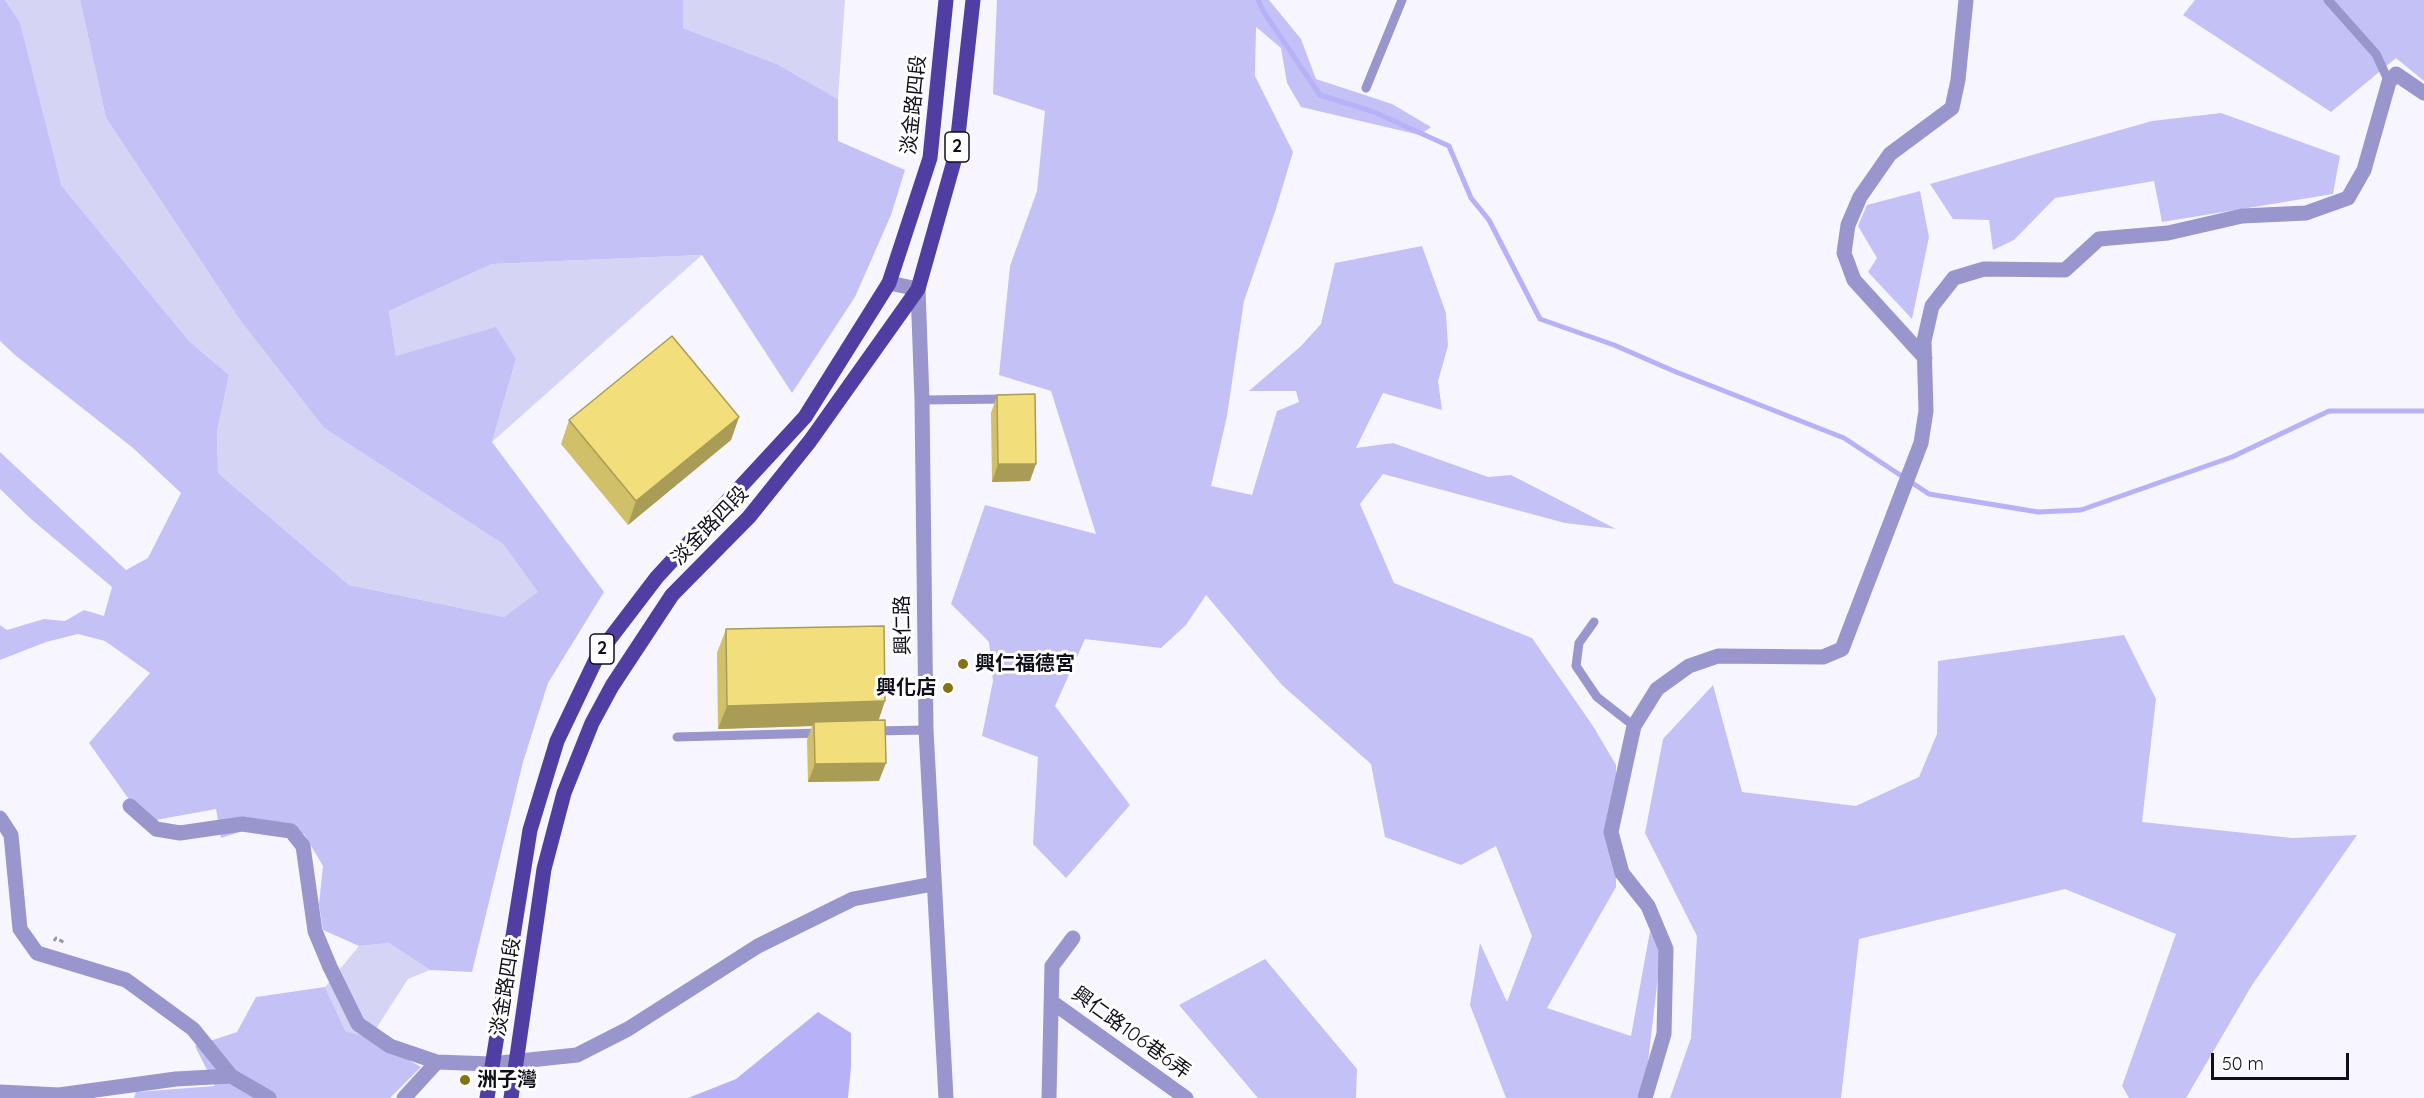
<!DOCTYPE html>
<meta charset="utf-8">
<style>
body{margin:0}
#map{position:relative;width:2424px;height:1098px;overflow:hidden;background:#f7f6fe;font-family:Quicksand,sans-serif}
canvas{display:block}
.scale{position:absolute;left:2211px;top:1053px;width:138px;height:27px;box-sizing:border-box;border:3px solid #0f0f1b;border-top:0;padding-left:8px;font-size:18px;line-height:21px;white-space:nowrap;color:#0f0f1b;-webkit-text-stroke:4px #fff;paint-order:stroke}
</style>
<div id="map">
<canvas width="2424" height="1098"></canvas>
<div class="scale">50 m</div>
</div>
<script>
const ctx = document.querySelector('canvas').getContext('2d');
ctx.lineJoin = 'round';
function paint(path, color) { ctx.fillStyle = color; ctx.fill(path, 'evenodd'); }
const poly = rows => new Path2D(rows.map(r => 'M' + r).join(''));
function trace(path, color, width, dash) { ctx.strokeStyle = color; ctx.lineWidth = width; ctx.lineCap = dash ? 'butt' : 'round'; ctx.setLineDash(dash || []); ctx.stroke(path); }
function drawText(font, color, halo, rows, align = 'center') {
  ctx.font = font + ' Quicksand,"Noto Sans TC",sans-serif'; ctx.lineWidth = 6; ctx.setLineDash([]); ctx.textBaseline = 'middle'; ctx.strokeStyle = halo; ctx.fillStyle = color; for (const [text, x, y, turn = 0] of rows) {
    ctx.save(); ctx.translate(x, y); ctx.rotate((+turn || 0) * Math.PI / 180); ctx.textAlign = isNaN(turn) ? turn : align; if (halo) ctx.strokeText(text, 0, 0); ctx.fillText(text, 0, 0); ctx.restore();
  }
}
const green = poly([
 [5,0,80,0,106,118,240,320,324,428,503,544,539,593,504,617,349,585,218,473,217,432,229,375,189,341,60,184,20,22],
 [683,0,845,0,838,99,777,64,683,28],
 [702,255,492,442,516,359,396,356,389,311,492,264],
 [389,943,430,970,408,979,370,1038,344,1031,325,987,359,946]
]);
const forest = poly([
 [0,0,5,0,20,22,61,185,189,341,229,375,217,432,218,473,349,585,504,617,538,592,503,544,324,428,240,320,106,118,80,0,683,0,683,28,777,64,838,99,838,141,905,170,891,215,855,297,792,393,702,255,492,264,389,311,396,356,496,327,516,359,492,442,604,592,548,683,523,762,472,972,430,970,389,943,359,946,323,930,319,904,323,866,304,834,274,821,221,838,216,809,145,822,89,743,150,673,105,641,78,634,46,642,0,660,0,625,7,630,44,619,65,621,84,610,104,616,112,587,31,519,0,489,0,452,126,570,148,558,181,493,133,448,15,355,0,341],
 [997,0,1269,0,1301,39,1316,79,1392,104,1431,127,1420,135,1301,107,1287,83,1281,48,1256,27,1255,76,1293,152,1275,212,1244,301,1227,416,1211,486,1252,495,1277,411,1299,402,1296,391,1249,391,1301,346,1321,324,1335,263,1422,246,1446,313,1448,346,1438,381,1442,410,1383,393,1356,448,1393,443,1488,477,1511,475,1616,529,1565,523,1383,474,1360,504,1394,583,1532,638,1593,726,1616,765,1616,887,1547,1008,1631,1036,1650,931,1661,951,1646,1079,1637,1098,1506,1098,1470,1005,1480,943,1507,1002,1532,936,1496,846,1461,865,1385,837,1371,764,1282,685,1206,595,1186,625,1161,648,1085,639,1055,706,1130,805,1066,878,1033,844,1038,757,982,736,993,681,989,642,951,604,985,505,1096,534,1051,391,999,375,1010,266,1037,191,1045,111,993,94],
 [2195,0,2424,0,2424,81,2396,58,2331,112,2183,15],
 [2221,113,2340,156,2333,194,2162,222,2154,181,2055,198,2014,240,1993,250,1989,220,1953,219,1930,184,2152,121],
 [1920,191,1929,237,1912,319,1868,272,1877,258,1858,226,1867,205],
 [2124,635,2156,699,2142,822,2292,838,2357,835,2252,985,2186,1098,2129,1098,2122,1086,2176,934,2065,889,1859,939,1841,1098,1670,1098,1691,1038,1697,936,1645,833,1663,739,1713,685,1742,792,1856,806,1919,777,1937,734,1938,661],
 [1265,959,1357,1069,1356,1098,1258,1098,1179,1005],
 [325,987,345,1031,370,1038,421,1067,390,1098,134,1098,136,1092,215,1086,195,1046,237,1032,256,997]
]);
const water = poly([
 [818,1012,851,1033,851,1067,848,1098,688,1098,736,1079]
]);
const stream = poly([
 [1258,0,1263,11,1320,95,1374,112,1449,146,1471,198,1489,220,1540,319,1614,345,1676,372,1844,438,1929,494,2038,512,2081,510,2232,457,2329,411,2424,411]
]);
const path = poly([
 [54,941,56,938,65,943]
]);
const service = poly([
 [2328,0,2376,54,2389,82],
 [1366,88,1402,0],
 [922,400,1006,399],
 [1594,622,1579,643,1576,666,1597,697,1634,726],
 [874,731,926,730],
 [677,737,821,733]
]);
const minor = poly([
 [889,283,918,289,922,400,926,730,946,1098],
 [1925,358,1854,280,1844,253,1848,225,1860,197,1890,154,1952,108,1958,80,1966,0],
 [130,806,156,829,180,833,242,824,291,831,303,846,315,931,330,967,358,1024,390,1046,437,1062],
 [0,818,11,835,20,929,37,953,126,980,193,1029,231,1076],
 [1052,1002,1186,1098],
 [0,1092,59,1095,176,1079,231,1076,269,1098],
 [404,1098,437,1062,491,1064,577,1055,628,1029,758,946,853,899,933,884],
 [1049,1098,1052,966,1073,938],
 [1645,1098,1664,1034,1666,949,1648,906,1622,873,1611,832,1634,726,1657,689,1689,666,1718,656,1823,657,1842,649,1921,443,1926,411,1924,341,1932,306,1954,278,1984,269,2065,270,2099,239,2168,233,2242,216,2306,213,2348,198,2364,170,2389,82,2396,74,2424,93]
]);
const primary = poly([
 [487,1098,530,830,557,741,599,653,657,577,805,417,889,283,930,158,946,0],
 [511,1098,544,869,564,793,592,723,612,686,672,595,749,517,810,441,918,289,956,154,973,0]
]);
const wall = poly([
 [997,395,1030,481,992,482,991,413],
 [739,417,731,440,628,525,561,444,569,420],
 [726,629,878,720,879,781,808,782,807,740,812,726,718,729,717,653]
]);
const shadedWall = poly([
 [739,417,731,440,628,525,636,501],
 [998,464,1036,464,1030,481,992,482],
 [885,701,877,725,814,722,812,726,718,729,727,706],
 [886,763,879,781,808,782,815,764]
]);
const building = poly([
 [672,336,739,417,636,501,569,420,672,336],
 [1035,394,1036,464,998,464,997,395,1035,394],
 [884,626,885,701,727,706,726,629,884,626],
 [885,720,886,763,815,764,814,722,885,720]
]);
const markers = [
 [963,664,6,"#837315"],
 [948,688,6,"#837315"],
 [465,1080,6,"#837315"]
];
const shields = [
 [957,147,24],
 [602,649,24]
];
const shieldNames = [
 ["2",957,147],
 ["2",602,649]
];
const streetNames = [
 ["淡金路四段",914,105,-84],
 ["淡金路四段",710,526,-46],
 ["興仁路",903,625,-91],
 ["淡金路四段",506,987,-81],
 ["興仁路106巷6弄",1131,1033,36]
];
const poiNames = [
 ["興仁福德宮",975,664],
 ["興化店",936,688,"right"],
 ["洲子灣",477,1080]
];
paint(green, '#d6d4f4');
paint(forest, '#c4c1f6');
paint(water, '#b7b2f7');
trace(stream, '#b7b2f7', 5);
trace(path, '#9998a2', 3, [4.5, 3]);
trace(service, '#9995cd', 9);
trace(minor, '#9995cd', 15);
trace(primary, '#513ea3', 15);
paint(wall, '#d0c06a');
paint(shadedWall, '#a99c56');
paint(building, '#f2df7b');
trace(building, '#a99c56', 1.5);
for (const [x, y, r, color] of markers) { const dot = new Path2D(); dot.arc(x, y, r, 0, 2 * Math.PI); ctx.fillStyle = color; ctx.fill(dot); trace(dot, '#fff', 2); }
for (const [x, y, w] of shields) { const box = new Path2D(); box.roundRect(x - w / 2, y - 15, w, 30, 4.5); ctx.fillStyle = '#fff'; ctx.fill(box); trace(box, '#0f0f1b', 1.5); }
drawText('bold 18px', '#0f0f1b', null, shieldNames);
drawText('20px', '#0f0f1b', '#fff', streetNames);
drawText('bold 20px', '#0f0f1b', '#fff', poiNames, 'left');
</script>
